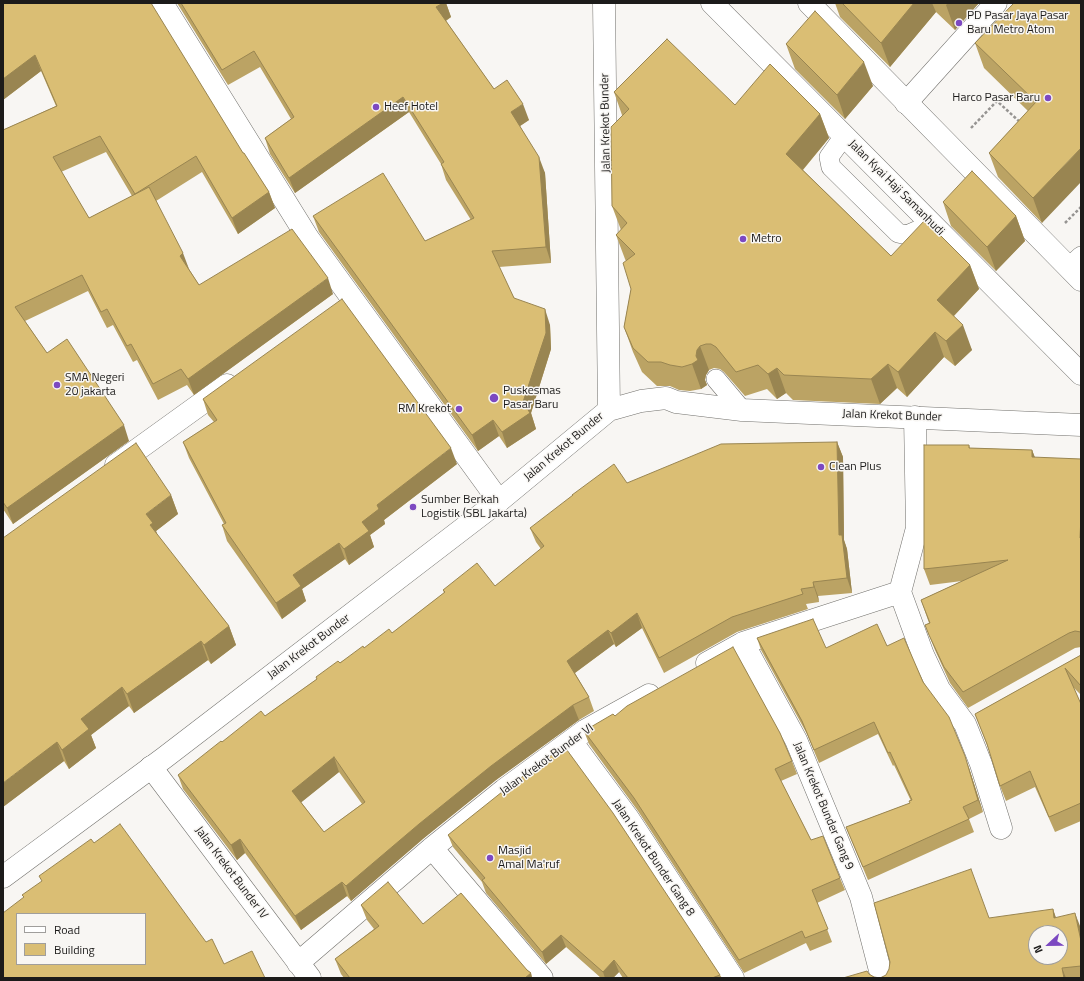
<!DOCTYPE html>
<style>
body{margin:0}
#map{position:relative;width:1084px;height:981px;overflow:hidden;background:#f8f6f3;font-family:"Titillium Web",sans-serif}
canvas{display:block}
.frame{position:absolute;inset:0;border:4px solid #1c1b1a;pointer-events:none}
.legend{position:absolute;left:16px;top:913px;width:130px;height:52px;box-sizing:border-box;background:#f8f6f3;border:1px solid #a09e9c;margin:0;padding:5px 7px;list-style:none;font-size:12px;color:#1c1b1a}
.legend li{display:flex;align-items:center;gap:8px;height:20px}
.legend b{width:20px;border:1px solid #a09e9c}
.north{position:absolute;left:1028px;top:925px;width:40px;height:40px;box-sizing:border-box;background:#f8f6f3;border:1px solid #a09e9c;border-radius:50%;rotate:248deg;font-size:11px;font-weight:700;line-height:16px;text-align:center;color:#1c1b1a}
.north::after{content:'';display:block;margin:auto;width:14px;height:18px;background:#7c49c1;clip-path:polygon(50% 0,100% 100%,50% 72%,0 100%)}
</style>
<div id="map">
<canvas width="1084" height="981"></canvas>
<div class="frame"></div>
<ul class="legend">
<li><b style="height:5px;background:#fff"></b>Road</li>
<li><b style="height:11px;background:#dabe74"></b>Building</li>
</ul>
<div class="north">N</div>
</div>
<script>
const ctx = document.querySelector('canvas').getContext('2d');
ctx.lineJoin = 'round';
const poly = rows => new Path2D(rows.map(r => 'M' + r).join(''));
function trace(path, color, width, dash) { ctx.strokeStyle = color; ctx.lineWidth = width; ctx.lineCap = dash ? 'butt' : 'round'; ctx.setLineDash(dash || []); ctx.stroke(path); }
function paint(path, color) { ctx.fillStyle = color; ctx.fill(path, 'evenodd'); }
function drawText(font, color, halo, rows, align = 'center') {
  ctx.font = font + ' "Titillium Web",sans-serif'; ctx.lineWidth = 3; ctx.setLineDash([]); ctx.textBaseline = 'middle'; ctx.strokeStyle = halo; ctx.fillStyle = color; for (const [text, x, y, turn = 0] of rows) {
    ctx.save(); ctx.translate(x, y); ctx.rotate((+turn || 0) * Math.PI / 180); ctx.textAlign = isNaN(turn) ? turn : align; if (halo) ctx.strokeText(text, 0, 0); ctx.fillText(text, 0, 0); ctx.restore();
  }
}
const path = poly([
 [971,128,997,101,1021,123],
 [1065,223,1081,207]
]);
const service = poly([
 [844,136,829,157,831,167,898,233,907,235,932,224],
 [1069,267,1081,256],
 [716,379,742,410]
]);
const minor = poly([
 [162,3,308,238,499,501],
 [906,103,996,3],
 [915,417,917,528,900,592,923,655,939,689,965,724,981,764,1001,828],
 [116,465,227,385],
 [743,643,796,740,861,897,882,978],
 [707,663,743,643,900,592],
 [571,741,628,818,733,978],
 [151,767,310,978],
 [432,848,542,978],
 [298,963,432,848,504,790,586,730,649,695]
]);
const tertiary = poly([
 [604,3,609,410],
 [3,877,164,758,499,501,609,410,641,401,666,398,676,402,742,410,1081,425]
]);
const secondary = poly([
 [712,3,1081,374],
 [809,3,1081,280]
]);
const wall = poly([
 [3,3,243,153,269,192,275,208,238,234,202,172,156,201,189,269,199,285,333,294,194,395,187,385,158,400,137,360,133,362,113,325,107,328,88,291,25,321,47,353,129,441,13,524,3,509,3,130,56,106,41,71,3,100],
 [106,152,132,196,89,218,61,172],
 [177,3,446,3,451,17,446,21,494,89,529,120,520,126,545,173,551,263,499,267,514,298,550,325,551,349,531,413,536,429,507,448,499,436,478,451,319,232,313,216,425,241,471,220,446,180,441,164,409,112,295,193,270,154,265,138,291,119,260,67,228,85],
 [835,3,979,3,955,30,936,12,890,67,840,17],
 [1081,3,1042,223,998,177,989,153,1028,111,984,68,975,43],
 [786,44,873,86,845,119,795,69],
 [614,92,820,114,829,138,803,170,891,256,970,265,979,289,954,316,972,350,955,366,944,357,907,397,897,388,880,404,793,400,786,393,777,399,767,389,745,396,724,372,720,369,714,368,709,370,706,375,705,380,707,385,701,389,690,391,679,390,670,386,657,386,642,372,633,352,624,327,631,289,626,261,625,259,616,235,621,230,612,206,622,115],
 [943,202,1016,216,1025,241,996,271,951,226],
 [203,399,457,464,384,520,385,524,370,535,374,547,349,565,345,559,302,589,306,601,282,619,227,541,222,525,224,524,189,458,183,442,214,422,208,415],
 [837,442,843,457,844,540,847,549,852,593,818,596,819,602,806,604,808,609,737,632,664,673,642,628,616,647,614,644,575,673,589,697,594,711,579,720,496,780,424,838,351,901,347,896,301,930,245,853,237,860,183,789,178,775,222,742,265,716,317,679,316,677,364,648,392,633,444,593,443,590,495,586,541,549,536,542,530,528,627,483],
 [339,772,362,804,324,832,301,802],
 [969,445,970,448,1032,450,1035,458,1081,459,1081,647,1075,648,968,708,950,683,935,650,925,625,929,623,921,600,962,581,930,585,924,569],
 [171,495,178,514,156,531,158,536,229,626,236,645,211,664,208,660,134,713,129,706,91,735,96,748,69,769,64,761,3,807],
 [757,638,826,648,887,646,923,682,969,768,983,812,969,819,974,832,868,880,846,827,910,803,911,801,894,765,893,766,878,734,819,763,807,734,761,650],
 [1081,655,1081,695,1073,687,1081,704,1081,821,1055,832,1035,787,1006,801,1000,786,989,750,975,714],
 [615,716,792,761,797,774,781,781,811,840,840,878,845,890,817,903,832,942,810,951,806,943,744,973,638,811,589,744,584,731],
 [448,835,720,975,722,978,623,978,619,972,613,978,601,978,566,947,546,964,486,893,482,882,453,847],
 [361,905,423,924,527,970,531,973,532,978,344,978,341,974,335,959,374,929,367,920],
 [1053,909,1056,918,1080,926,1081,933,1081,978,843,978,869,974,874,977,880,978]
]);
const shadedWall = poly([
 [443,3,446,3,451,17,442,23,436,7],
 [914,3,932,3,936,12,890,67,881,43],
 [948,3,979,3,955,30,946,5],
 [35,55,41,71,3,100,3,79],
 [864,62,873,86,845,119,837,95],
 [403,97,409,112,295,193,289,178],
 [523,104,529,120,517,128,511,112],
 [820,114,829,138,795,179,786,154],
 [1081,148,1081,182,1042,223,1033,198],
 [539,157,545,173,551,263,546,247],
 [269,192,275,208,238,234,232,218],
 [1016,216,1025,241,996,271,987,247],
 [183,253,189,269,180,256],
 [970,265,979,289,946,324,937,300],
 [328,278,333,294,194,395,188,379],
 [545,309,550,325,551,349,531,413,536,429,507,448,502,432],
 [963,325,972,350,955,366,946,341],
 [935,332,944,357,907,397,898,372],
 [700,346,709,370,706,375,705,380,707,385,701,389,692,364,696,356,697,350],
 [888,364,897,388,880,404,871,379],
 [777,368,786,393,777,399,768,374],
 [493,420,499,436,478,451,472,435],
 [124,425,129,441,13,524,7,508],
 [837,442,843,457,844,540,847,549,852,593,847,578,839,535],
 [451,448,457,464,384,520,385,524,370,535,374,547,349,565,344,549,362,522,377,505],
 [1032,450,1038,465,1032,457],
 [171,495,178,514,156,531,160,542,150,525,146,514],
 [339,543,345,559,302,589,306,601,282,619,276,603,293,575],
 [813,582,818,596,819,602,814,587],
 [637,613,642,628,616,647,611,633],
 [229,626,236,645,211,664,204,645],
 [608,630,614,644,572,675,567,661],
 [201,641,208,660,134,713,127,694],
 [122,687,129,706,91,735,96,748,69,769,62,750,81,719],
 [573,705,579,720,496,780,424,838,351,901,346,886,419,824,491,766],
 [57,742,64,761,3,807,3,783],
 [965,756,969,768,983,812,978,800],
 [334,757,339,772,298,805,292,791],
 [240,839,245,853,237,860,231,845],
 [342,882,347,896,301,930,295,916],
 [1053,909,1057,921,1054,918],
 [1075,913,1080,926,1081,933,1081,942],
 [561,935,566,947,546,964,542,952],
 [614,960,619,972,613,978,605,978,603,972],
 [1062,968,1066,978,1064,978],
 [531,973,532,978,525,978]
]);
const building = poly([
 [3,3,151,3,243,153,244,153,269,192,232,218,196,156,135,194,100,136,53,157,89,218,149,187,183,253,180,256,199,285,292,229,328,278,188,379,181,369,153,384,131,344,127,346,107,309,101,312,82,275,15,307,47,353,67,339,124,425,7,508,3,502,3,130,57,106,35,55,3,79,3,3],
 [181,3,443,3,436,7,494,89,507,80,523,104,511,112,539,157,546,247,492,251,514,298,545,309,546,333,523,402,530,413,502,432,493,420,472,435,313,216,383,173,425,241,474,218,441,164,444,162,403,97,289,178,265,138,294,117,254,51,222,70,181,3],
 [842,3,914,3,881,43,842,3],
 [1014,3,1081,3,1081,148,1033,198,989,153,1036,102,975,43,1014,3],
 [815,11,864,62,837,95,786,44,815,11],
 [667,39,735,105,770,64,820,114,786,154,891,256,925,220,970,265,937,300,963,325,946,341,935,332,898,372,888,364,871,379,784,375,777,368,768,374,758,365,736,372,716,347,711,344,706,344,700,346,697,350,696,356,698,360,692,364,682,367,670,365,661,362,648,362,633,348,624,327,631,289,623,263,635,254,616,235,627,223,612,206,611,127,629,109,614,92,667,39],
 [972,171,1016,216,987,247,943,202,972,171],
 [342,299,451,448,377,505,379,509,362,522,369,531,344,549,339,543,293,575,301,586,276,603,222,525,226,523,183,442,217,420,203,399,342,299],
 [837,442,839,535,842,535,847,578,813,582,814,587,801,589,803,594,732,617,659,658,637,613,611,633,608,630,567,661,589,697,573,705,491,766,419,824,346,886,342,882,295,916,240,839,231,845,178,775,221,741,222,742,261,711,265,716,317,679,316,677,338,661,340,663,363,646,364,648,389,629,392,633,445,592,443,590,477,563,495,586,544,546,530,528,573,495,572,495,614,464,627,483,721,444,837,442],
 [334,757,365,802,324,832,292,791,334,757],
 [136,443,171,495,146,514,153,523,150,525,229,626,204,645,201,641,127,694,122,687,81,719,89,729,62,750,57,742,3,783,3,538,136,443],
 [924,445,969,445,969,448,1032,450,1032,457,1081,459,1081,516,1080,538,1081,537,1081,632,1075,631,1069,633,963,692,944,667,929,635,925,625,930,623,921,600,1008,560,924,569,924,445],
 [813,619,826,648,877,624,887,646,904,638,923,682,949,717,965,756,978,800,963,807,969,819,863,867,846,827,910,803,909,801,912,800,890,752,888,753,874,722,814,750,802,721,757,638,813,619],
 [733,647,780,733,792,761,775,769,811,840,823,836,840,878,812,890,828,929,805,938,802,931,739,960,634,798,584,731,613,714,615,716,627,706,733,647],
 [1081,655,1081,686,1065,668,1081,704,1081,803,1049,817,1030,771,1000,786,987,744,975,714,1081,655],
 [564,746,613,813,720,975,712,978,628,978,614,960,603,972,561,935,542,952,482,880,485,878,448,835,507,788,564,746],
 [120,824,206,942,212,939,224,964,252,951,265,978,3,978,3,913,24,897,22,895,42,881,39,876,91,839,94,843,120,824],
 [17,914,145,914,145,964,17,964,17,914],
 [971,869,989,918,1053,909,1054,918,1075,913,1081,941,1081,966,1062,968,1064,978,843,978,867,971,869,974,874,977,880,978,886,975,889,969,890,962,874,903,971,869],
 [1036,933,1060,933,1060,957,1036,957,1036,933],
 [388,882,423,924,461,893,527,970,531,973,525,978,350,978,335,959,379,926,361,905,388,882]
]);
const markers = [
 [959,23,4,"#7c49c1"],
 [1048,98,4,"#7c49c1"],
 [376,107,4,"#7c49c1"],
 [743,239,4,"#7c49c1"],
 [57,385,4,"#7c49c1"],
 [494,398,5,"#7c49c1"],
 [459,409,4,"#7c49c1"],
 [821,467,4,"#7c49c1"],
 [413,507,4,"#7c49c1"],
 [490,858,4,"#7c49c1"]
];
const poiNames = [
 ["PD Pasar Jaya Pasar",967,16],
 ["Baru Metro Atom",967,30],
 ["Harco Pasar Baru",1040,98,"right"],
 ["Heef Hotel",384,107],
 ["Metro",751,239],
 ["SMA Negeri",65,378],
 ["20 jakarta",65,392],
 ["Puskesmas",503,391],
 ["Pasar Baru",503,405],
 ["RM Krekot",451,409,"right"],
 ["Clean Plus",829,467],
 ["Sumber Berkah",421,500],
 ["Logistik (SBL Jakarta)",421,514],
 ["Masjid",498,851],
 ["Amal Ma'ruf",498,865]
];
const streetNames = [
 ["Jalan Krekot Bunder",606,123,-91],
 ["Jalan Kyai Haji Samanhudi",896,188,45],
 ["Jalan Krekot Bunder",892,416,2],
 ["Jalan Krekot Bunder",564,447,-40],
 ["Jalan Krekot Bunder",309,647,-37],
 ["Jalan Krekot Bunder VI",547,760,-36],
 ["Jalan Krekot Bunder Gang 9",823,806,67],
 ["Jalan Krekot Bunder Gang 8",653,858,56],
 ["Jalan Krekot Bunder IV",231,873,53]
];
trace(service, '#72716d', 20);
trace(minor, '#72716d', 23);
trace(tertiary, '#72716d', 23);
trace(secondary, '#72716d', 23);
trace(path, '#969492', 2.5, [3, 2]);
trace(service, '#fff', 19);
trace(minor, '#fff', 22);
trace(tertiary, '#fff', 22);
trace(secondary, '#fff', 22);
paint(wall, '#bba364');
paint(shadedWall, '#998551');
paint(building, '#dabe74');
trace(building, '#998551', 1);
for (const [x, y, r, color] of markers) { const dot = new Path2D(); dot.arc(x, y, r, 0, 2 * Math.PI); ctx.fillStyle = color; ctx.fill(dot); trace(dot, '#f8f6f3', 1.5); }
drawText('12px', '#1c1b1a', '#f8f6f3', poiNames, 'left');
drawText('12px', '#1c1b1a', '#f8f6f3', streetNames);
</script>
